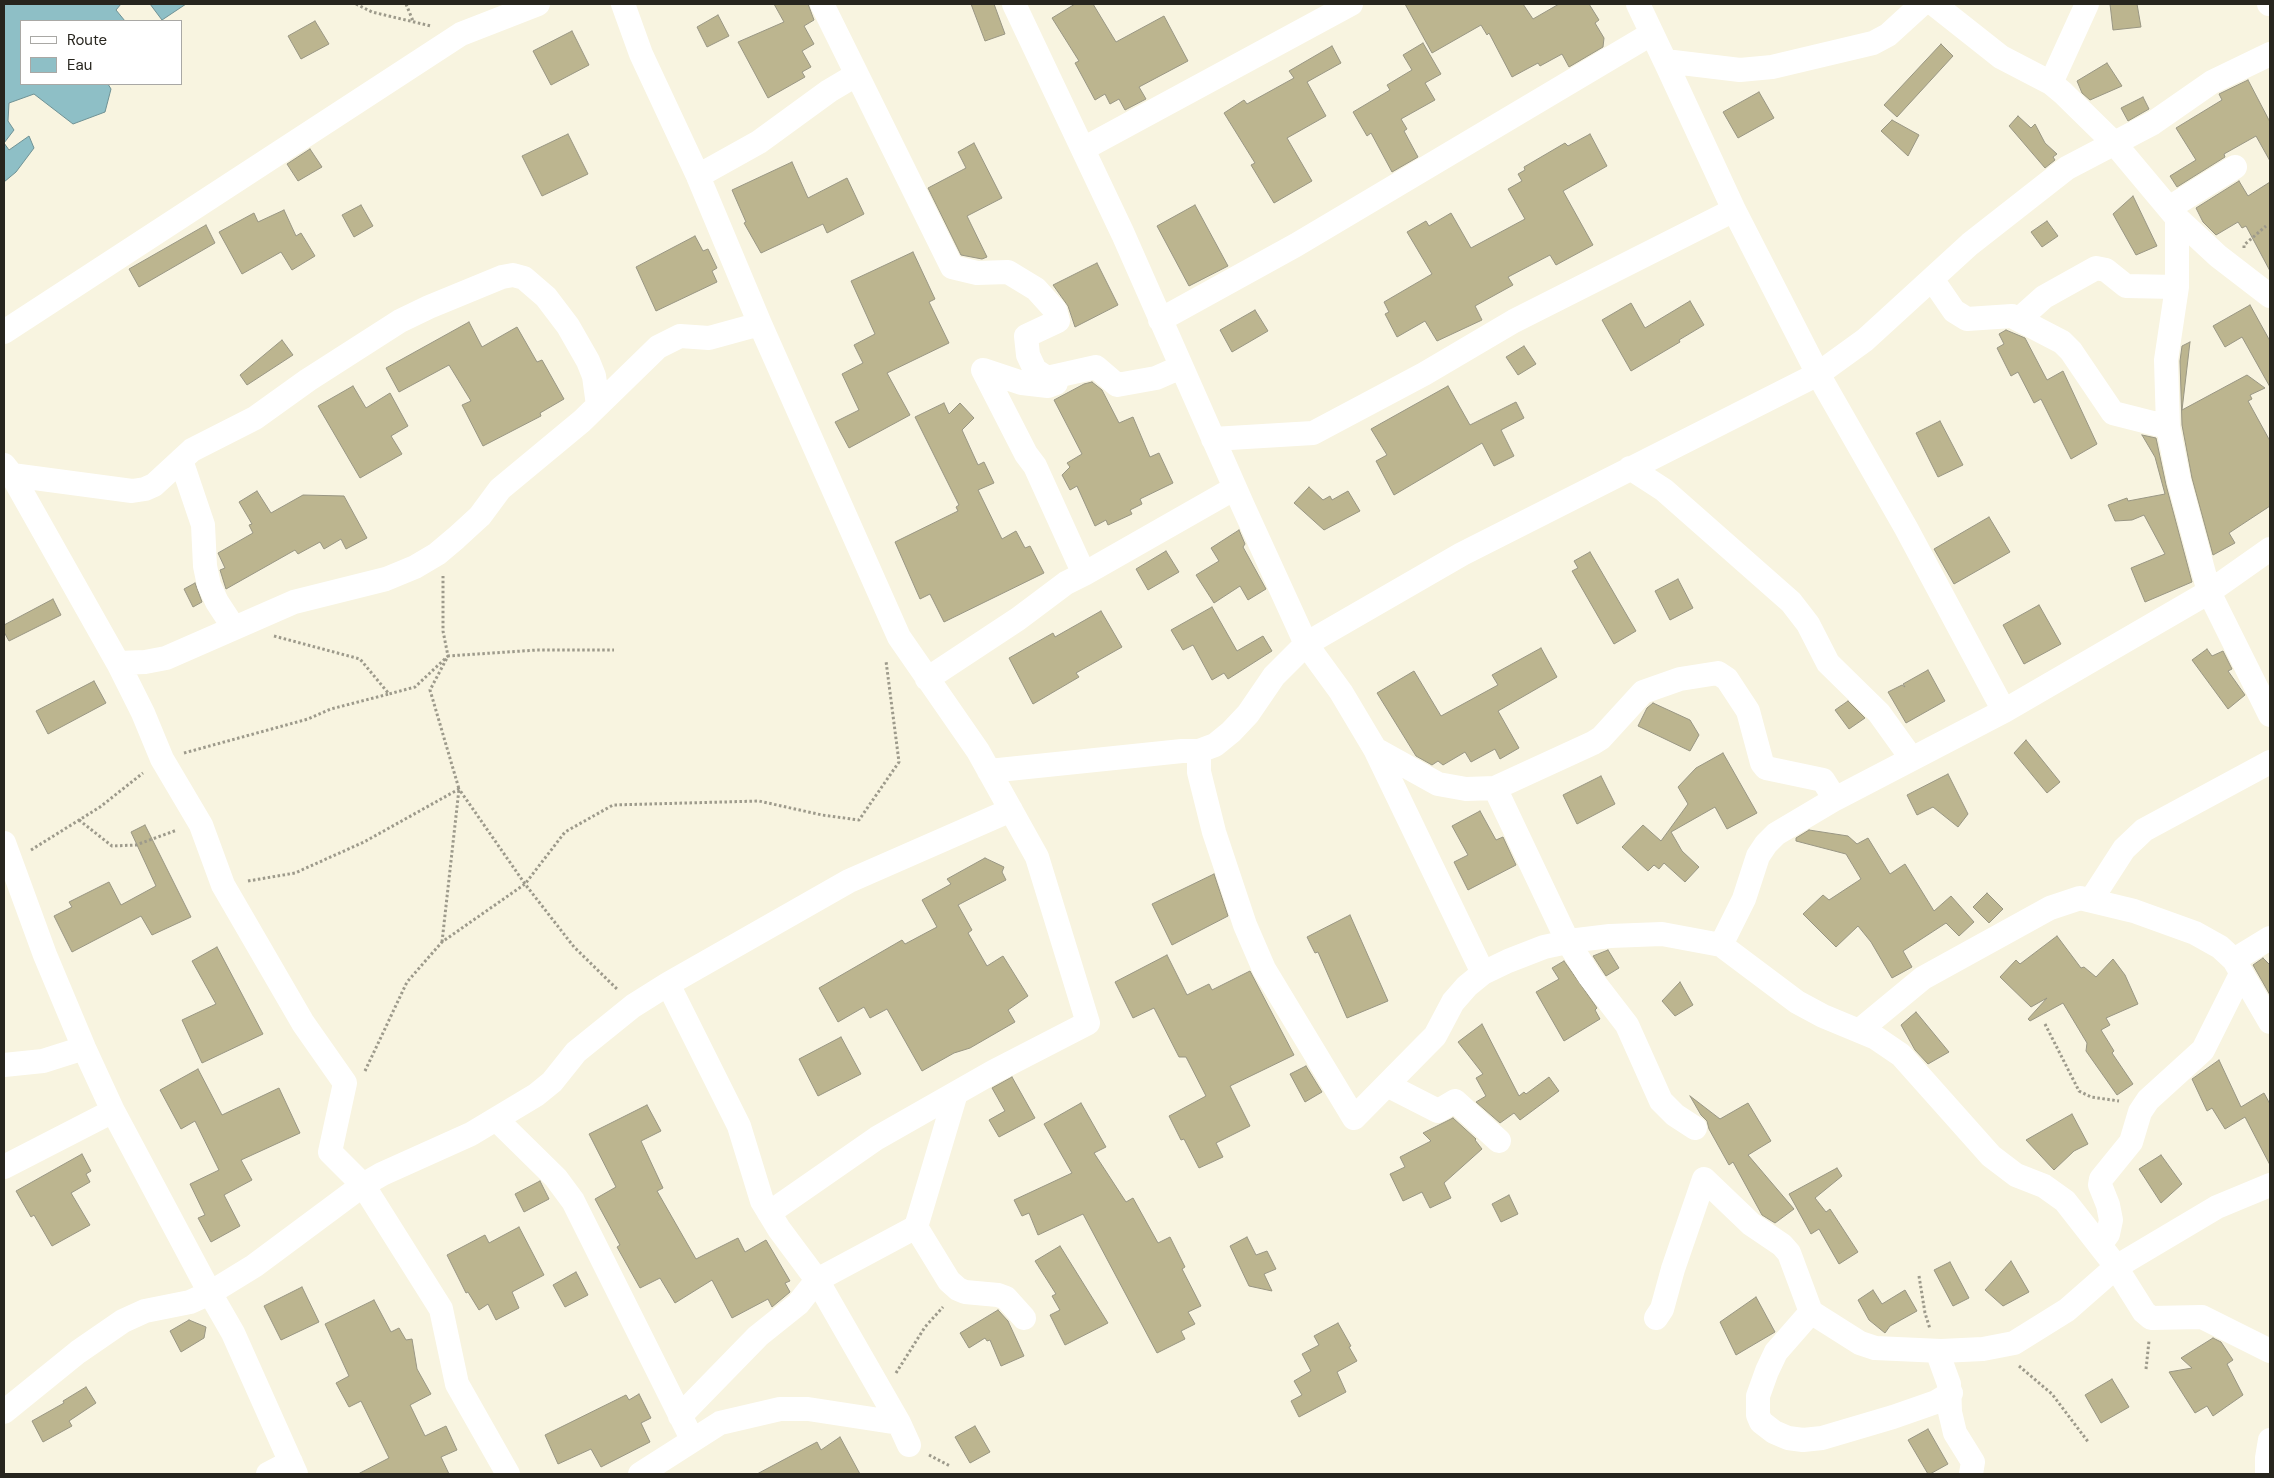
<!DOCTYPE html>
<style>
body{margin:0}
#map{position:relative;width:2274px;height:1478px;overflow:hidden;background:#f8f4e0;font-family:"DM Sans",sans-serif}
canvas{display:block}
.frame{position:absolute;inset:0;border:5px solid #27251e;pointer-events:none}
.legend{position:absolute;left:20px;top:20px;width:162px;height:65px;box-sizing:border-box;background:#fff;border:1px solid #a9a8a5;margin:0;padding:6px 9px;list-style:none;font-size:15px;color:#27251e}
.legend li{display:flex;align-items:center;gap:10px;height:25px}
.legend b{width:25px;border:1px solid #a9a8a5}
</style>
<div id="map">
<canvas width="2274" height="1478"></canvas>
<div class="frame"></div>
<ul class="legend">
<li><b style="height:6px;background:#fff"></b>Route</li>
<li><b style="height:14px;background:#8ebfc6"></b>Eau</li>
</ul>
</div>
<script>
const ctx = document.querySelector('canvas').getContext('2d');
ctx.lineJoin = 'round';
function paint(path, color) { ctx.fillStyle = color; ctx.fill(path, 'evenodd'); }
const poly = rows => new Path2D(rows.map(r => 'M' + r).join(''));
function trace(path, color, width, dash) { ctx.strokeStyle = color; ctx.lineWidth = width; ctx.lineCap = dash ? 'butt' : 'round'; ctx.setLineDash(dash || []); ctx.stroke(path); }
const water = poly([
 [4,4,121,4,116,10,125,21,21,21,21,84,108,84,111,89,105,112,73,124,34,94,9,103,8,121,14,130,4,143,9,150,29,136,34,148,16,172,4,182,4,4],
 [150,4,186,4,162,20,150,4]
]);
const building = poly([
 [774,4,808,4,814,20,804,26,814,44,802,51,811,67,802,72,805,77,768,98,738,42,784,22,774,4],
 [971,4,994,4,1005,34,985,41,971,4],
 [1075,4,1093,4,1116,42,1164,16,1188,61,1139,87,1146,99,1125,110,1119,99,1110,104,1105,94,1095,100,1075,63,1079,61,1052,18,1075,4],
 [1405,4,1523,4,1533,19,1559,4,1589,4,1599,20,1595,23,1604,38,1603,47,1569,67,1562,54,1540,66,1538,63,1512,77,1489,33,1487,35,1481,25,1432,53,1405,4],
 [2110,4,2137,4,2141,27,2113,30,2110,4],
 [718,15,729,36,707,47,697,27,718,15],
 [315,21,329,44,301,59,288,36,315,21],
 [572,31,589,65,551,85,533,51,572,31],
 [1423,43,1441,74,1425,83,1435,100,1401,119,1407,129,1404,131,1418,157,1392,172,1371,133,1367,136,1353,112,1390,90,1387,85,1412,70,1403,55,1423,43],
 [1941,44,1953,56,1897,117,1884,105,1941,44],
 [1332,46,1341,63,1307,82,1326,116,1287,138,1312,181,1274,203,1251,165,1255,163,1224,113,1244,100,1247,104,1294,78,1289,71,1332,46],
 [2107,63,2122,86,2090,100,2082,93,2077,81,2107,63],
 [2248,80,2270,122,2270,161,2256,136,2224,154,2225,157,2177,187,2170,176,2196,160,2176,128,2222,100,2219,94,2248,80],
 [1759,92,1774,118,1738,138,1723,112,1759,92],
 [2143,97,2149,109,2128,121,2121,108,2143,97],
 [2018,116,2031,128,2035,124,2045,143,2057,154,2053,157,2055,160,2045,168,2009,126,2018,116],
 [1892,120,1919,135,1908,156,1881,131,1892,120],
 [568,134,588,174,542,196,522,156,568,134],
 [1590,134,1607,166,1563,191,1593,245,1556,265,1550,255,1508,277,1513,285,1475,306,1482,320,1437,341,1425,321,1397,337,1385,314,1389,312,1384,302,1432,274,1407,232,1426,221,1429,226,1451,213,1471,248,1525,219,1508,189,1522,181,1518,174,1525,170,1524,167,1565,143,1568,146,1590,134],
 [974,143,1002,198,967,216,987,257,982,259,961,255,928,188,966,168,958,152,974,143],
 [310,149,322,167,298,181,287,164,310,149],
 [792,162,808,198,847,178,864,214,827,233,823,224,761,253,744,223,746,222,732,190,792,162],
 [2239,181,2248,196,2270,182,2270,271,2246,226,2242,228,2238,222,2216,235,2203,222,2196,208,2239,181],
 [2133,196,2157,246,2136,255,2113,214,2133,196],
 [361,205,373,226,354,237,342,215,361,205],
 [1195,205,1228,266,1189,286,1157,226,1195,205],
 [284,210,296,236,301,233,315,256,292,270,281,252,242,274,219,232,254,213,258,222,284,210],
 [2047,221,2058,236,2042,247,2031,232,2047,221],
 [206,225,215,243,139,287,129,269,206,225],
 [695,236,703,251,708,249,717,268,712,271,717,282,656,311,636,267,695,236],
 [913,252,935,299,929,302,949,343,887,373,910,415,849,448,835,422,859,410,842,374,863,363,854,345,875,334,851,281,913,252],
 [1097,263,1118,305,1075,327,1068,306,1053,285,1097,263],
 [1690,301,1704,325,1679,340,1680,342,1631,371,1602,320,1631,303,1645,328,1690,301],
 [2250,305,2270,341,2270,387,2242,337,2225,347,2213,326,2250,305],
 [1255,310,1268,331,1232,352,1220,330,1255,310],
 [469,322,482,347,517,327,537,362,542,360,564,399,540,413,541,416,483,446,462,405,471,401,449,365,399,392,386,368,469,322],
 [2006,330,2025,338,2047,380,2063,371,2097,444,2071,459,2041,399,2034,403,2018,372,2011,376,1997,348,2004,344,1999,334,2006,330],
 [282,340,293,355,247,385,240,375,282,340],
 [2190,342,2182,410,2247,375,2265,388,2250,395,2252,399,2248,401,2270,441,2270,506,2229,533,2235,543,2213,555,2192,478,2182,425,2180,361,2182,346,2190,342],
 [1524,346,1536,364,1518,375,1506,357,1524,346],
 [1092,382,1102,390,1119,423,1133,417,1150,457,1159,453,1173,483,1140,499,1142,504,1130,510,1132,514,1108,525,1106,520,1095,526,1077,486,1070,490,1062,475,1070,467,1067,463,1082,454,1054,400,1084,384,1092,382],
 [353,386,366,408,390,393,408,426,391,436,402,454,360,478,318,406,353,386],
 [1448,386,1470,425,1516,402,1524,418,1501,430,1514,456,1494,466,1482,443,1394,495,1376,461,1387,455,1371,429,1448,386],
 [944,403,949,414,960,403,974,418,962,430,978,465,984,462,994,483,978,490,1002,539,1016,531,1025,548,1030,546,1044,573,944,622,930,594,920,599,895,542,958,511,956,507,959,505,915,417,944,403],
 [1940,421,1963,465,1938,477,1916,433,1940,421],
 [2142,435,2156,438,2166,485,2192,582,2145,602,2131,568,2165,554,2144,515,2132,520,2115,521,2108,505,2127,498,2128,501,2165,494,2155,457,2142,435],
 [1309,487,1323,500,1330,496,1332,500,1348,491,1360,511,1324,530,1294,503,1309,487],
 [257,491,271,513,303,495,344,496,367,538,346,549,341,539,324,549,320,542,298,554,295,550,226,589,220,570,225,568,218,553,253,533,249,525,252,524,239,502,257,491],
 [1989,517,2010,552,1954,584,1934,549,1989,517],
 [1239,530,1245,544,1243,547,1266,589,1248,600,1240,586,1214,603,1196,575,1219,561,1211,548,1239,530],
 [1166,551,1179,572,1148,590,1136,569,1166,551],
 [1590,552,1636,631,1614,644,1572,571,1578,568,1574,561,1590,552],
 [1678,579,1693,608,1670,620,1655,591,1678,579],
 [195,583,202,602,193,607,184,589,195,583],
 [53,599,61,615,9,641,4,632,4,625,53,599],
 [2039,605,2061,644,2024,664,2003,625,2039,605],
 [1212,607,1237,651,1263,636,1272,651,1228,679,1224,673,1212,680,1193,645,1183,650,1171,630,1212,607],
 [1101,611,1122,647,1076,673,1079,677,1033,704,1009,658,1053,633,1055,637,1101,611],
 [1541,648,1557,677,1498,711,1519,748,1500,759,1495,749,1471,762,1465,752,1443,765,1438,761,1432,765,1416,756,1377,693,1414,671,1441,716,1498,685,1492,675,1541,648],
 [2207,649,2212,656,2223,651,2232,669,2228,671,2245,695,2228,709,2192,660,2207,649],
 [1928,670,1945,701,1906,723,1888,692,1902,685,1905,687,1903,684,1928,670],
 [94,681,106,703,48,734,36,711,94,681],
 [1848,701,1865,718,1849,729,1835,710,1848,701],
 [1653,703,1690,720,1699,735,1690,751,1638,726,1647,708,1653,703],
 [2026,740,2060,782,2047,793,2014,753,2026,740],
 [1723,753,1757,813,1727,829,1715,807,1671,832,1682,851,1699,867,1685,882,1664,863,1659,869,1654,865,1648,871,1622,847,1643,825,1661,841,1688,804,1678,787,1696,768,1723,753],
 [1948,774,1968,814,1958,827,1933,807,1917,815,1907,795,1948,774],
 [1601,776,1615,804,1577,824,1563,795,1601,776],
 [1480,811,1496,840,1503,837,1516,865,1468,890,1454,862,1468,855,1452,826,1480,811],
 [145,825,191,917,152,935,141,916,72,952,54,916,72,907,69,902,109,882,121,905,156,886,131,832,145,825],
 [1809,830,1848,836,1857,844,1868,838,1890,874,1905,864,1934,911,1951,896,1974,922,1959,936,1946,923,1903,951,1912,967,1892,978,1871,942,1858,926,1836,947,1803,914,1823,895,1829,900,1861,879,1846,854,1796,841,1796,838,1809,830],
 [985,858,1004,867,1002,872,1006,880,958,905,972,930,968,933,987,966,1003,956,1028,996,1008,1010,1015,1022,970,1048,954,1053,922,1071,887,1009,870,1018,864,1007,838,1022,819,988,902,940,905,944,937,927,922,900,951,884,947,879,985,858],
 [1214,874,1228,916,1172,945,1152,904,1214,874],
 [1987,893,2003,909,1989,923,1973,907,1987,893],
 [1350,915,1388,1001,1347,1018,1318,952,1315,953,1307,937,1350,915],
 [2057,936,2081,968,2084,967,2096,977,2113,959,2125,975,2138,1004,2106,1018,2110,1025,2101,1030,2114,1051,2112,1053,2133,1084,2117,1095,2086,1051,2087,1043,2063,1003,2030,1021,2028,1019,2047,998,2031,1007,2000,977,2016,960,2020,964,2057,936],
 [217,947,263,1034,202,1063,182,1020,216,1004,192,961,217,947],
 [1608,950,1619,968,1606,976,1593,956,1608,950],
 [1167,955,1187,995,1209,984,1212,990,1250,971,1294,1055,1230,1086,1250,1126,1216,1143,1223,1157,1199,1168,1184,1139,1181,1140,1169,1116,1206,1096,1186,1057,1179,1057,1154,1008,1133,1018,1115,982,1167,955],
 [2263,958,2270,965,2270,995,2253,965,2263,958],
 [1564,961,1597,1008,1595,1010,1600,1019,1564,1041,1536,992,1559,979,1552,968,1564,961],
 [1680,982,1693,1005,1675,1016,1662,1001,1680,982],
 [1916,1012,1949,1052,1928,1064,1915,1050,1901,1025,1916,1012],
 [1482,1024,1519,1096,1524,1092,1526,1094,1549,1077,1559,1091,1520,1120,1514,1113,1500,1123,1476,1102,1486,1096,1476,1078,1483,1074,1458,1042,1482,1024],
 [841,1037,861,1074,818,1096,799,1059,841,1037],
 [2219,1060,2241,1107,2264,1093,2270,1104,2270,1165,2245,1117,2225,1129,2212,1108,2207,1111,2192,1079,2219,1060],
 [1306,1066,1322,1092,1305,1102,1290,1074,1306,1066],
 [198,1069,222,1115,279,1088,300,1133,241,1160,252,1180,224,1195,240,1226,211,1242,198,1218,205,1215,190,1184,219,1170,195,1121,181,1129,160,1090,198,1069],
 [1012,1077,1035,1118,999,1137,989,1120,1005,1111,992,1088,1012,1077],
 [1690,1096,1720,1119,1748,1103,1771,1141,1748,1155,1794,1209,1775,1223,1762,1215,1733,1162,1729,1165,1709,1129,1707,1121,1701,1115,1690,1096],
 [1081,1103,1106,1147,1094,1153,1126,1202,1133,1198,1158,1243,1170,1237,1185,1267,1182,1269,1201,1306,1188,1312,1195,1324,1181,1331,1185,1339,1157,1353,1083,1214,1038,1235,1029,1213,1022,1216,1014,1200,1072,1173,1044,1124,1081,1103],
 [647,1105,661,1131,641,1141,663,1188,657,1191,696,1259,738,1238,745,1252,766,1240,790,1281,785,1283,790,1292,772,1307,768,1299,732,1318,712,1280,675,1303,660,1278,640,1288,617,1247,620,1245,595,1199,616,1187,589,1134,647,1105],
 [2072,1114,2088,1144,2074,1151,2054,1170,2026,1140,2072,1114],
 [1453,1118,1476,1139,1475,1140,1482,1149,1444,1183,1451,1198,1430,1208,1422,1192,1403,1201,1390,1174,1405,1167,1400,1157,1431,1141,1423,1133,1453,1118],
 [82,1154,91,1171,86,1174,90,1182,71,1193,90,1225,52,1246,34,1215,31,1217,16,1191,82,1154],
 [2161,1155,2182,1184,2161,1203,2139,1169,2161,1155],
 [1837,1168,1842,1176,1815,1198,1826,1212,1830,1209,1858,1252,1839,1264,1819,1229,1811,1234,1789,1194,1837,1168],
 [540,1181,549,1199,524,1212,515,1194,540,1181],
 [1509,1195,1518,1214,1501,1222,1492,1204,1509,1195],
 [519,1227,544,1275,512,1292,519,1308,496,1320,488,1304,479,1310,468,1292,466,1293,447,1255,485,1235,489,1243,519,1227],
 [1247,1237,1256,1255,1267,1251,1276,1269,1264,1274,1272,1291,1249,1286,1230,1246,1247,1237],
 [1060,1246,1108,1323,1065,1345,1050,1315,1060,1310,1052,1296,1056,1294,1035,1261,1060,1246],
 [2011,1261,2029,1292,2003,1306,1985,1290,2011,1261],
 [1950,1262,1969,1298,1953,1306,1934,1270,1950,1262],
 [576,1272,588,1295,565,1307,553,1285,576,1272],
 [302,1287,319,1322,281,1340,264,1306,302,1287],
 [1873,1290,1882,1304,1905,1290,1917,1311,1890,1326,1885,1333,1869,1320,1858,1300,1873,1290],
 [1756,1297,1775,1332,1736,1355,1720,1322,1756,1297],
 [374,1300,391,1332,399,1328,406,1340,412,1339,417,1369,431,1394,410,1405,425,1436,446,1426,457,1450,441,1457,449,1474,358,1474,389,1458,361,1401,349,1407,336,1383,349,1376,325,1324,374,1300],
 [998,1310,1008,1321,1024,1356,1001,1366,990,1340,987,1341,985,1338,969,1348,960,1333,998,1310],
 [189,1320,206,1327,204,1338,181,1352,170,1331,189,1320],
 [1338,1323,1351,1346,1349,1347,1357,1361,1337,1372,1346,1392,1299,1417,1291,1401,1302,1395,1294,1381,1311,1371,1302,1354,1319,1345,1314,1336,1338,1323],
 [2213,1338,2221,1342,2233,1360,2227,1364,2243,1395,2213,1416,2207,1406,2195,1413,2169,1372,2192,1368,2181,1358,2213,1338],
 [2112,1379,2129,1407,2101,1423,2085,1395,2112,1379],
 [86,1387,96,1403,69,1421,72,1426,43,1442,32,1421,64,1403,63,1401,86,1387],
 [639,1394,651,1418,641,1423,650,1442,601,1467,591,1449,558,1464,545,1435,626,1395,629,1400,639,1394],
 [975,1426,990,1452,970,1463,955,1437,975,1426],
 [1928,1429,1948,1464,1930,1474,1928,1474,1908,1440,1928,1429],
 [840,1437,860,1474,757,1474,817,1442,821,1450,840,1437]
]);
const path = poly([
 [356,4,372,12,431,26],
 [406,4,413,21],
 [2244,248,2244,245,2266,226],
 [274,636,360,659,389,694,415,687,448,656,443,631,443,576],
 [184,753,308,719,331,709,389,694],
 [79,820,112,846,136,845,177,830],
 [31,850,100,807,143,773],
 [248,881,295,873,364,842,459,789,525,884,574,947,617,989],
 [442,942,459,789,430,690,448,656,537,650,614,650],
 [2045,1024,2079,1091,2091,1097,2119,1101],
 [365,1071,407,982,442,942,525,884,565,832,613,805,759,801,822,815,859,820,899,762,886,661],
 [1919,1276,1925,1313,1930,1329],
 [2019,1366,2052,1394,2089,1443],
 [2146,1369,2149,1341],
 [896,1373,925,1327,943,1307],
 [929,1455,950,1466]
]);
const minor = poly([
 [623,4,641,54,698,176,760,324,899,637,978,751,1037,857,1088,1023,993,1072,877,1138,769,1213],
 [822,4,952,267,977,273,1008,272,1036,289,1055,310,1058,321,1026,336,1028,355,1035,370,1047,378,1096,367,1117,385,1156,378,1181,367],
 [1014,4,1123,234,1243,506,1306,644,1341,692,1375,749,1483,973],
 [1638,4,1665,61,1740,70,1772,67,1873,43,1888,35,1922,4],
 [1934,4,2001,57,2051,83,2063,93,2115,144,2177,218,2218,256,2270,296],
 [2269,4,2270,4],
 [1665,61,1734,210,1818,374,1906,528,2004,711],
 [2051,83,2087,4],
 [1083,149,1351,4],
 [698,176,759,142,829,91,856,75],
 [2169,208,2235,167],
 [1932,279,1954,311,1967,319,2012,316,2062,342,2071,351,2113,413,2168,427],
 [1160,320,1296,245,1651,34],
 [2021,320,2025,314,2044,297,2096,268,2106,270,2126,286,2177,287],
 [4,332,461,34,538,4],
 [1213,439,1313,433,1424,374,1514,321,1734,210],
 [181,460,203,525,205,566,209,585,217,602,234,628],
 [4,465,12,475,118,663,143,713,162,759,201,825,223,885,303,1023,345,1083,330,1152,363,1185,382,1174,471,1134,536,1095,552,1082,576,1052,633,1006,668,984,849,881,1011,810],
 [1630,468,1664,490,1791,602,1808,624,1828,663,1879,713,1912,759],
 [12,475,132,491,145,489,154,485,192,450,255,418,308,380,400,321,429,307,502,277,513,275,524,278,546,297,568,326,588,361,594,376,598,405],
 [2270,549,2209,592,2270,715],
 [1084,574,1235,488],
 [118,663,145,662,166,658,294,602,386,579,415,567,437,554,456,538,480,516,500,489,582,421,658,347,680,336,709,338,760,324],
 [927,679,1018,619,1066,583,1084,574,1035,466,1026,454,983,370,1022,383,1048,386,1056,383],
 [1375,749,1438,784,1466,789,1495,788,1593,743,1601,738,1643,692,1680,679,1718,673,1727,679,1748,711,1762,763,1766,768,1823,780,1835,799],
 [1199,751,1199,772,1214,832,1245,925,1264,969,1354,1118,1426,1045,1435,1036,1453,1002,1467,986,1483,973,1508,961,1544,947,1577,940,1610,936,1662,934,1721,945,1797,1002,1823,1016,1876,1038,1901,1055,1991,1156,2016,1175,2044,1186,2065,1201,2112,1261,2144,1312,2151,1318,2202,1317,2270,1351],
 [989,771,1182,751,1199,751,1215,745,1231,732,1248,714,1274,676,1306,644,1462,554,1818,374,1865,340,1970,244,2067,168,2153,123,2212,82,2270,54],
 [1495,788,1568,942,1590,977,1627,1025,1661,1101,1675,1115,1695,1128],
 [4,843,45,955,84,1048,113,1111],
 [2091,900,2124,849,2144,830,2270,762],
 [2270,938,2234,960,2270,1022],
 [1721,945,1744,899,1758,856,1766,844,1776,834,1835,799,2004,711,2209,592,2179,481,2168,427,2166,360,2177,287,2177,218],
 [668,984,739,1126,762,1201,779,1229,817,1280,899,1423,909,1445],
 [1860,1030,1923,978,2050,908,2080,898,2134,911,2195,933,2220,947,2234,960],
 [4,1065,43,1061,84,1048],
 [1387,1085,1438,1111,1455,1101,1499,1141],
 [956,1093,916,1227,949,1281,958,1289,965,1292,998,1295,1006,1298,1024,1318],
 [496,1119,556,1178,573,1201,692,1439],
 [4,1167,113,1111,210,1293,254,1266,363,1185,441,1309,457,1384,508,1474],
 [2100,1245,2108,1234,2111,1220,2108,1205,2100,1185,2101,1179,2131,1142,2140,1112,2148,1100,2203,1050,2241,974],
 [1811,1312,1860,1343,1875,1348,1941,1351,1983,1349,2014,1343,2067,1310,2116,1267,2217,1207,2270,1185],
 [1656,1318,1662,1309,1673,1269,1704,1179,1751,1224,1782,1245,1789,1253,1811,1312,1776,1352,1767,1371,1758,1396,1758,1415,1761,1422,1774,1432,1788,1438,1803,1440,1822,1438,1893,1417,1936,1402,1951,1393],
 [1937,1351,1949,1384,1950,1412,1955,1433,1973,1462,1971,1474],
 [4,1412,78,1352,123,1321,145,1311,190,1302,210,1293,233,1333,296,1474],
 [680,1416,758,1336,798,1304,817,1280,916,1227],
 [268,1474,291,1462],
 [640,1474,720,1423,780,1409,808,1409,899,1423],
 [2267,1474,2267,1458,2270,1440]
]);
paint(water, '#8ebfc6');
trace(water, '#6f9194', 1);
paint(building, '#bcb58f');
trace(building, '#999683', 1);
trace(path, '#9d9a8b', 3, [2.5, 2.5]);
trace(minor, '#fff', 24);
</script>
